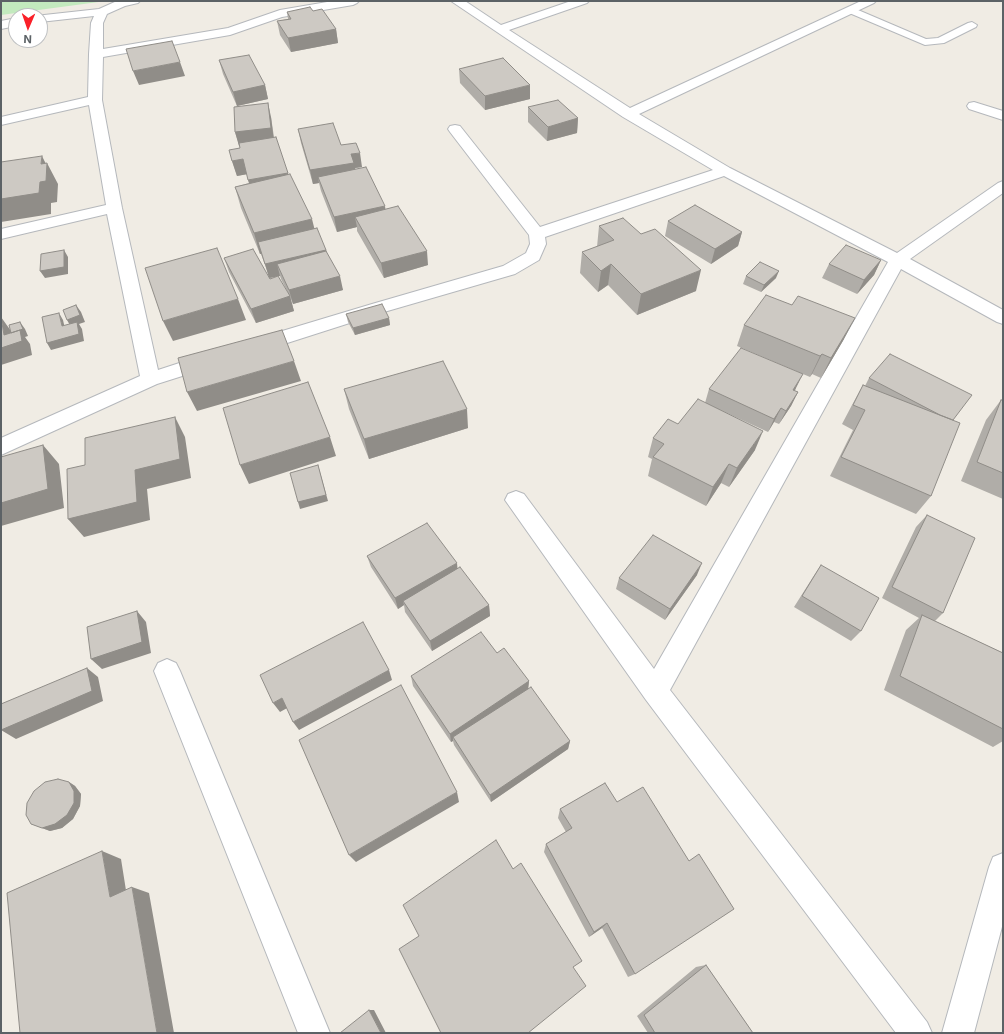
<!DOCTYPE html>
<style>
body{margin:0}
#map{position:relative;width:1004px;height:1034px;overflow:hidden;background:#f0ece4;font-family:Inter,sans-serif}
canvas{display:block}
.frame{position:absolute;inset:0;border:2px solid #5c6266;pointer-events:none}
.north{position:absolute;left:8px;top:8px;width:40px;height:40px;box-sizing:border-box;background:#fff;border:1px solid #bec0c2;border-radius:50%;rotate:182deg;font-size:11px;font-weight:700;line-height:16px;text-align:center;color:#5c6266}
.north::after{content:'';display:block;margin:auto;width:14px;height:18px;background:#fa2029;clip-path:polygon(50% 0,100% 100%,50% 72%,0 100%)}
</style>
<div id="map">
<canvas width="1004" height="1034"></canvas>
<div class="frame"></div>
<div class="north">N</div>
</div>
<script>
const ctx = document.querySelector('canvas').getContext('2d');
ctx.lineJoin = 'round';
function paint(path, color) { ctx.fillStyle = color; ctx.fill(path, 'evenodd'); }
const poly = rows => new Path2D(rows.map(r => 'M' + r).join(''));
function trace(path, color, width, dash) { ctx.strokeStyle = color; ctx.lineWidth = width; ctx.lineCap = dash ? 'butt' : 'round'; ctx.setLineDash(dash || []); ctx.stroke(path); }
const green = poly([
 [1,1,106,1,1,15]
]);
const service = poly([
 [851,7,926,39,938,38,968,23,972,22,977,25,976,27,944,43,925,45,847,12,846,10,851,7]
]);
const minor = poly([
 [117,1,140,1,138,3,125,6,107,14,103,23,103,49,228,28,280,10,333,1,359,1,357,3,353,5,282,17,230,35,103,57,102,100,122,208,158,370,210,353,217,355,219,360,217,365,157,384,1,455,1,438,140,376,107,214,1,239,1,229,106,205,89,105,1,125,1,117,88,97,89,54,91,23,94,16,40,22,40,16,35,16,99,9,117,1],
 [451,1,465,1,501,25,571,1,589,1,587,3,509,30,630,108,861,1,876,1,874,3,639,114,730,168,897,253,998,183,1003,181,1003,193,910,259,1003,310,1003,324,997,322,901,269,670,690,927,1022,932,1033,896,1033,646,700,505,500,508,494,516,491,524,494,654,669,888,262,724,176,545,237,546,244,539,260,515,274,384,312,256,353,249,351,247,346,249,341,372,304,503,266,526,253,530,244,529,235,450,132,448,129,450,126,455,125,460,126,540,227,713,170,623,117,451,1],
 [16,18,16,26,1,29,1,21,16,18],
 [974,102,1003,111,1003,120,969,109,967,106,969,103,974,102],
 [167,659,176,663,180,671,330,1033,298,1033,154,671,158,663,167,659],
 [1003,853,1003,923,974,1033,942,1033,989,867,993,857,1003,853]
]);
const wall = poly([
 [313,11,336,29,338,43,291,52,280,35,277,21,288,19,287,12],
 [219,60,265,85,268,99,237,106,223,74],
 [459,69,530,99,485,110,460,83],
 [528,107,578,118,577,133,547,141,528,122],
 [271,117,274,137,288,174,314,229,326,250,327,254,343,290,293,304,290,297,294,311,256,323,229,272,224,258,269,276,261,254,260,254,241,208,235,187,249,183,247,174,237,176,232,161,240,148,235,132],
 [280,276,281,279,289,295,270,278],
 [298,129,341,145,362,167,355,168,356,170,385,209,428,265,384,278,357,231,357,227,337,232,321,191,319,183,313,184,301,143],
 [668,221,742,232,738,246,711,264,665,236],
 [599,226,696,291,637,315,608,285,598,292,580,273,582,252,597,247],
 [881,260,874,275,857,294,822,278,829,264],
 [746,276,776,278,761,292,743,284],
 [346,314,389,318,390,325,355,335,348,322],
 [744,325,844,339,821,378,812,374,810,377,737,346],
 [869,378,953,420,931,496,916,514,830,476,853,430,842,424,852,405,863,385,865,386],
 [796,388,795,391,798,392,791,406,779,424,774,422,768,432,705,403,755,450,729,487,721,483,706,506,648,476,652,459,648,457,653,438,678,424,705,403,709,389],
 [344,389,468,428,369,459,349,409],
 [1001,400,1003,400,1003,499,961,481,986,420],
 [927,515,943,613,935,621,1003,653,1003,741,993,747,884,690,906,630,919,618,882,598,916,527],
 [367,556,457,568,489,605,490,616,432,651,405,612,404,605,398,609,371,567],
 [821,565,861,631,851,641,794,607,813,577],
 [697,575,665,620,616,589,619,578],
 [497,653,529,681,528,688,570,741,568,749,491,802,454,745,453,741,451,742,413,686,411,676],
 [69,782,75,786,81,794,80,806,73,819,62,828,50,831,31,824],
 [605,783,635,974,628,977,602,928,589,937,544,852,546,844,566,832,558,818,560,809],
 [706,965,753,1033,648,1033,637,1016,696,967]
]);
const shadedWall = poly([
 [336,29,338,43,291,52,288,38],
 [180,62,185,76,139,85,133,71],
 [265,85,268,99,237,106,233,92],
 [530,85,530,99,485,110,485,96],
 [268,103,271,117,274,142,239,146,235,132],
 [578,118,577,133,547,141,548,127],
 [360,153,362,167,355,168,357,177,318,177,319,183,313,184,310,170,351,154],
 [42,156,47,166,47,163,58,184,57,202,51,203,51,214,1,222,1,199,41,164],
 [243,159,248,174,237,176,232,161],
 [288,173,291,188,253,195,248,180],
 [385,206,387,221,355,217,357,227,337,232,334,217],
 [312,219,317,239,260,254,254,233],
 [742,232,738,246,711,264,715,249],
 [64,250,68,257,68,274,45,278,40,271],
 [326,250,330,264,277,264,280,276,269,278,265,264],
 [427,251,428,265,384,278,381,263],
 [881,260,874,275,857,294,864,280],
 [611,264,608,285,598,292,601,271],
 [701,270,696,291,637,315,641,294],
 [779,271,776,278,761,292,764,285],
 [340,276,343,290,293,304,289,290],
 [290,296,294,311,256,323,251,309],
 [238,299,246,320,173,341,163,321],
 [76,305,81,312,85,322,79,324,82,329,84,341,51,350,47,343,71,327,67,320],
 [59,313,63,320,66,333,62,326],
 [1,317,11,331,20,322,25,329,28,336,25,337,30,344,32,355,1,365,1,348,4,335],
 [389,318,390,325,355,335,353,328],
 [855,318,844,339,821,378,831,358],
 [822,354,812,374,810,377,820,356],
 [294,361,301,381,197,411,187,392],
 [803,374,796,388,786,404,793,390],
 [798,392,791,406,779,424,786,411],
 [781,408,774,422,768,432,774,419],
 [467,409,468,428,369,459,364,439],
 [175,417,185,437,191,478,147,489,150,520,84,537,68,519,135,470],
 [763,431,755,450,729,487,737,468],
 [330,437,336,456,249,484,240,465],
 [43,445,59,464,64,508,1,526,1,503],
 [729,464,721,483,706,506,713,487],
 [318,465,328,501,300,509,298,502],
 [457,563,458,574,403,601,404,605,398,609,395,598],
 [702,563,697,575,665,620,670,609],
 [489,605,490,616,432,651,430,641],
 [137,611,146,622,151,653,102,669,91,659],
 [87,668,98,677,103,701,16,739,1,730],
 [389,670,392,680,299,730,293,722],
 [529,681,528,691,453,737,453,741,451,742,450,734],
 [282,698,289,707,280,712,273,703],
 [570,741,568,749,491,802,490,795],
 [69,782,75,786,81,794,80,806,73,819,62,828,50,831,42,828],
 [457,792,459,802,356,862,349,855],
 [102,851,121,859,128,903,110,897],
 [132,887,149,893,174,1033,157,1033],
 [607,923,602,928,589,937,594,932],
 [369,1010,374,1010,386,1033,381,1033]
]);
const building = poly([
 [310,7,313,11,322,9,336,29,288,38,277,21,291,19,287,12,310,7],
 [172,41,180,62,133,71,126,49,172,41],
 [249,55,265,85,233,92,219,60,249,55],
 [503,58,530,85,485,96,459,69,503,58],
 [558,100,578,118,548,127,528,107,558,100],
 [268,103,271,128,235,132,234,107,268,103],
 [333,123,341,145,356,143,360,153,351,154,354,163,310,170,298,129,333,123],
 [276,137,288,173,248,180,243,159,232,161,229,150,240,148,239,143,276,137],
 [42,156,41,164,47,163,46,181,40,182,39,193,1,199,1,162,42,156],
 [366,167,385,206,334,217,318,177,366,167],
 [290,174,312,219,254,233,235,187,290,174],
 [695,205,742,232,715,249,668,221,695,205],
 [398,206,427,251,381,263,355,217,398,206],
 [623,218,641,234,655,229,701,270,641,294,611,264,601,271,582,252,614,240,599,226,623,218],
 [317,228,326,250,265,264,258,242,317,228],
 [846,245,881,260,864,280,829,264,846,245],
 [217,248,238,299,163,321,145,268,217,248],
 [253,249,270,279,278,276,290,296,251,309,224,258,253,249],
 [64,250,64,267,40,271,41,254,64,250],
 [326,251,340,276,289,290,277,264,326,251],
 [760,262,779,271,764,285,746,276,760,262],
 [766,295,792,305,798,296,855,318,831,358,822,354,820,356,744,325,766,295],
 [382,304,389,318,353,328,346,314,382,304],
 [76,305,80,315,67,320,63,310,76,305],
 [59,313,62,326,77,322,79,334,47,343,42,317,59,313],
 [1,317,4,335,20,330,22,341,1,348,1,317],
 [20,322,23,329,11,333,9,325,20,322],
 [282,330,294,361,187,392,178,358,282,330],
 [741,348,803,374,793,390,798,392,786,411,781,408,774,419,709,389,741,348],
 [890,354,972,395,953,420,940,415,869,378,890,354],
 [443,361,467,409,364,439,344,389,443,361],
 [308,382,330,437,240,465,223,408,308,382],
 [863,385,960,423,931,496,841,457,865,410,853,405,863,385],
 [698,399,763,431,737,468,729,464,713,487,653,457,664,444,653,438,668,419,678,424,698,399],
 [1001,400,1003,400,1003,473,977,462,1001,400],
 [175,417,180,459,135,470,137,502,68,519,67,469,85,465,85,438,175,417],
 [43,445,48,489,1,503,1,457,43,445],
 [318,465,326,495,298,502,290,473,318,465],
 [927,515,975,538,943,613,892,587,927,515],
 [427,523,457,563,395,598,367,556,427,523],
 [653,535,702,563,670,609,619,578,653,535],
 [821,565,879,598,861,631,802,596,821,565],
 [460,567,489,605,430,641,403,601,460,567],
 [137,611,142,642,91,659,87,627,137,611],
 [922,615,1003,653,1003,729,900,676,922,615],
 [363,622,389,670,293,722,282,698,273,703,260,675,363,622],
 [481,632,497,653,504,648,529,681,450,734,411,676,481,632],
 [87,668,92,691,1,730,1,704,87,668],
 [401,685,457,792,349,855,299,740,401,685],
 [531,687,570,741,490,795,453,737,531,687],
 [58,779,69,782,74,791,74,803,67,815,55,824,42,828,31,824,26,815,27,803,34,791,45,782,58,779],
 [605,783,617,802,643,787,689,861,699,854,734,909,635,974,607,923,594,932,546,844,572,828,560,809,605,783],
 [496,840,513,869,521,863,582,961,573,967,586,986,528,1033,441,1033,399,949,419,936,403,905,496,840],
 [102,851,110,897,132,887,157,1033,20,1033,7,893,102,851],
 [706,965,753,1033,655,1033,644,1015,706,965],
 [369,1010,381,1033,340,1033,369,1010]
]);
paint(green, '#c3eabe');
trace(service, '#b5b8bc', 2);
trace(minor, '#b5b8bc', 2);
paint(service, '#fff');
paint(minor, '#fff');
paint(wall, '#b0ada8');
paint(shadedWall, '#908d88');
paint(building, '#cdc9c3');
trace(building, '#908d88', 1);
</script>
